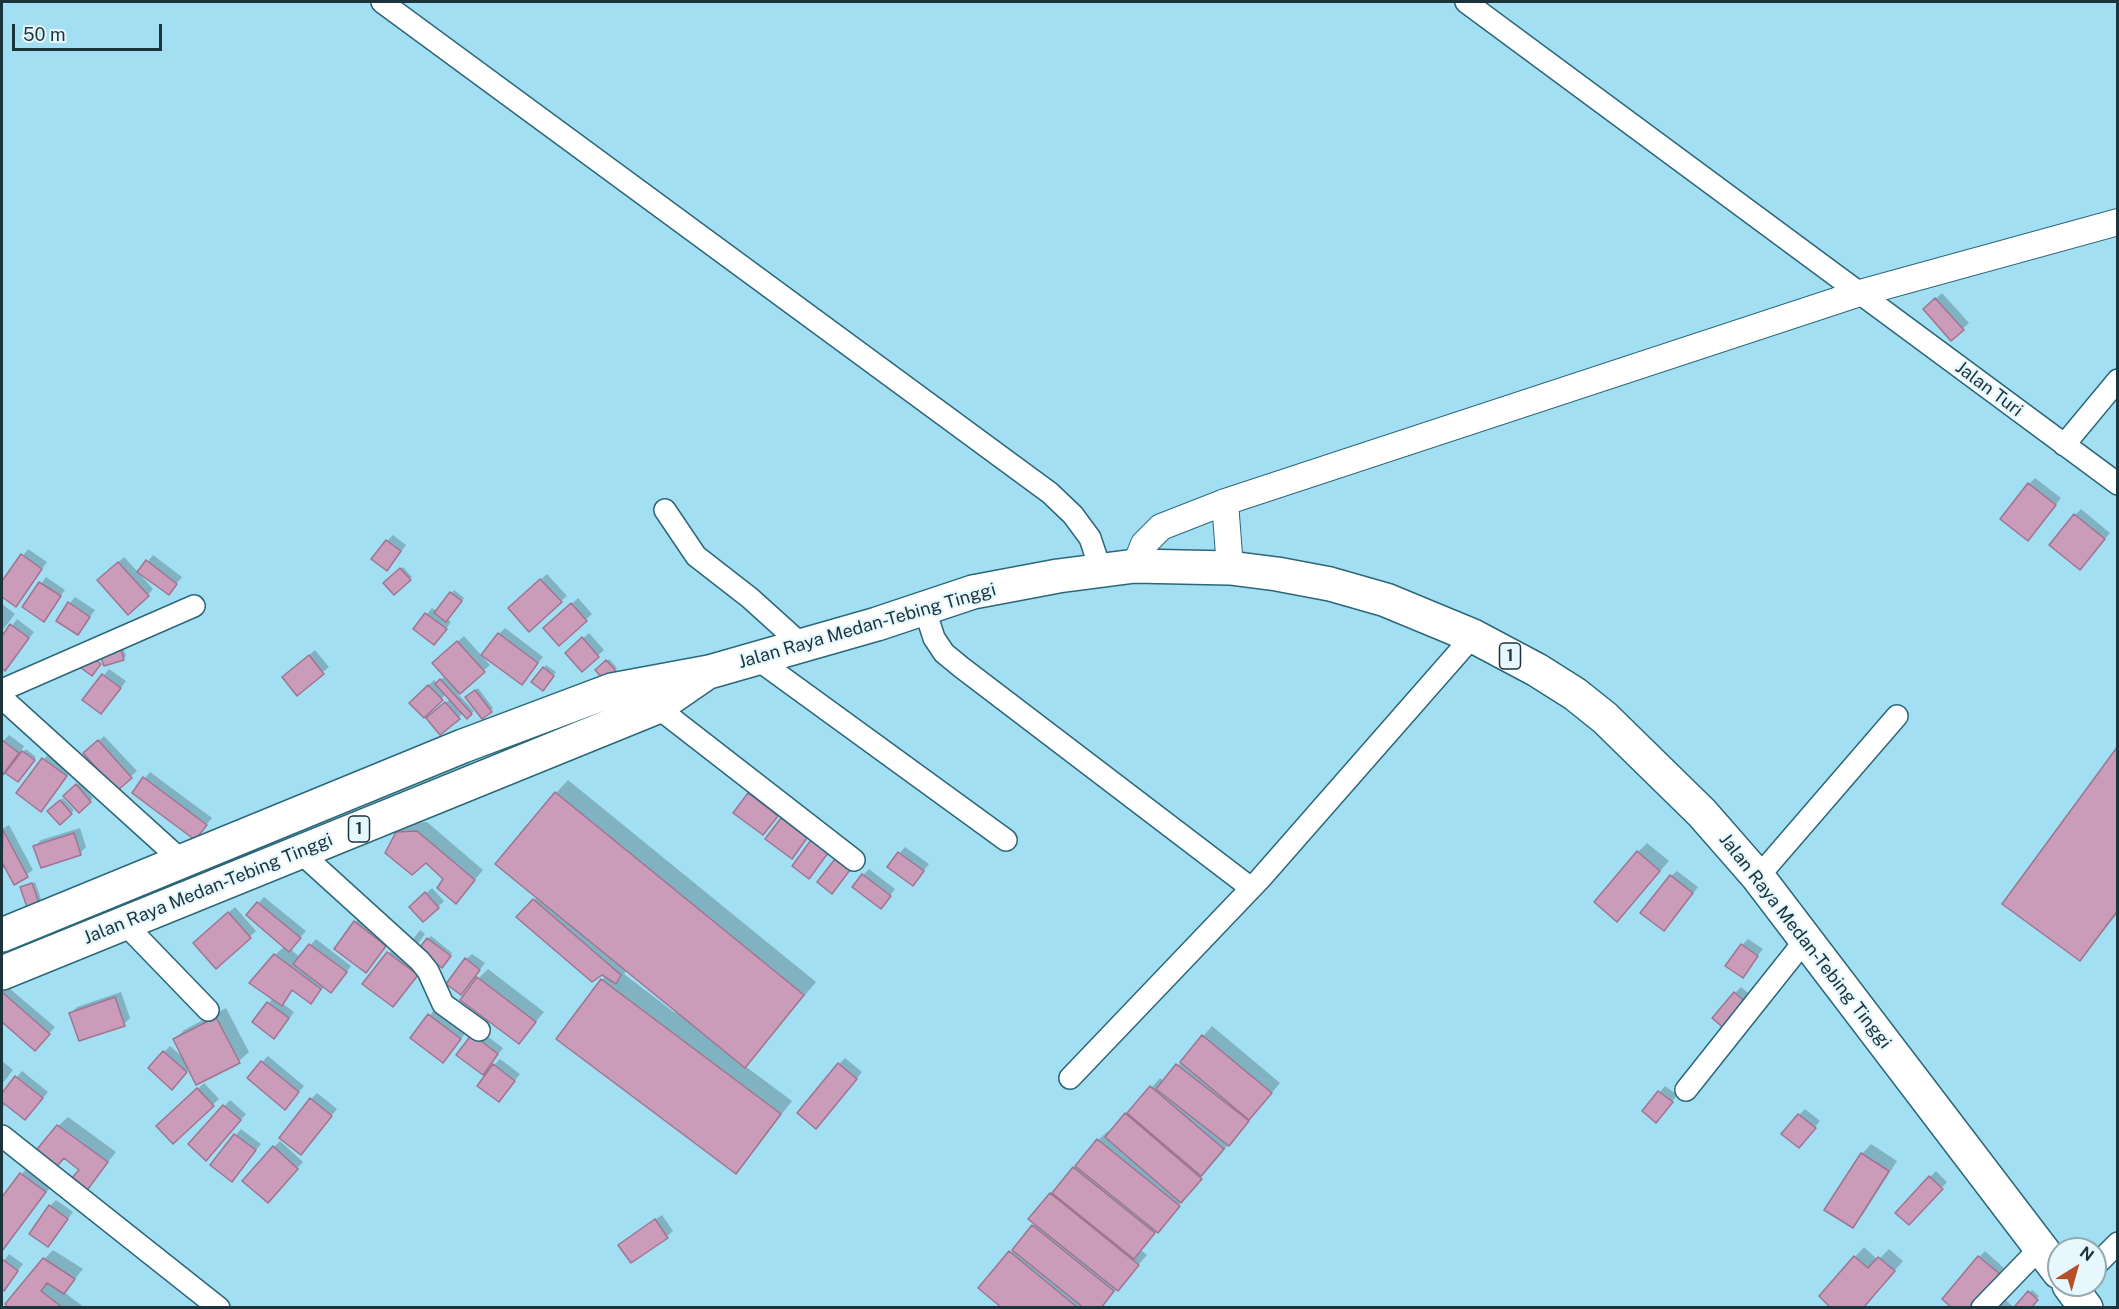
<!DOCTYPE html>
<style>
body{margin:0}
#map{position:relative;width:2119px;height:1309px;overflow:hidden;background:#a2dff2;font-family:"Public Sans",sans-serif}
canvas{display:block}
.frame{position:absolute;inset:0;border:3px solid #1b343c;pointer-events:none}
.north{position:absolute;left:2047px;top:1237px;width:60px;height:60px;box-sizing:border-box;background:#e6f8fe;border:2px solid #95aab0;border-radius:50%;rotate:37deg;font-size:16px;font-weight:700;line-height:24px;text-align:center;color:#1b343c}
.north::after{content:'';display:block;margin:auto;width:21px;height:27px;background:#b64f27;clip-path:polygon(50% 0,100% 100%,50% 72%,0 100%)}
.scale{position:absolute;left:12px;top:24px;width:150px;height:27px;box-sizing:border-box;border:3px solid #1b343c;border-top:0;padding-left:8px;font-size:18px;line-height:21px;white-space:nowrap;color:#1b343c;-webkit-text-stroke:4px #e6f8fe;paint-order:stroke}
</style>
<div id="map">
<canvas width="2119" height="1309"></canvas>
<div class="frame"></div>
<div class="north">N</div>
<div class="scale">50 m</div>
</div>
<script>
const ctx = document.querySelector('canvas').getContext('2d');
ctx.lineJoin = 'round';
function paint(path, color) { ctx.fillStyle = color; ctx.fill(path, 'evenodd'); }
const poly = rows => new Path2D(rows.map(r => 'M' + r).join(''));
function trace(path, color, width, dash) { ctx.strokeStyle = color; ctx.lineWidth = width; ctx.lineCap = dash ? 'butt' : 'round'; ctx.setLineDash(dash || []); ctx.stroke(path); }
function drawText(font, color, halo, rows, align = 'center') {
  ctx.font = font + ' "Public Sans",sans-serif'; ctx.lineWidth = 4.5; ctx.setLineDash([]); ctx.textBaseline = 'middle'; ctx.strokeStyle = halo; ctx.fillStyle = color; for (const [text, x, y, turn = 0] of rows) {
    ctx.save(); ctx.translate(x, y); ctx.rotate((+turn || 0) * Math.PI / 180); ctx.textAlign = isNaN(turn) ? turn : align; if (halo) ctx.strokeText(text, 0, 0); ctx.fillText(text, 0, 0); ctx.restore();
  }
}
const shadow = poly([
 [1942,293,1969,323,1951,339,1931,303],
 [2035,478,2061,498,2034,533,2029,484],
 [2081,509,2110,533,2086,562,2075,515],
 [393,535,406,545,393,563,387,541],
 [28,549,47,562,15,605,2,595,2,584],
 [153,555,182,577,169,593,139,573,153,589,148,595,105,575,124,557,139,573],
 [403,567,412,577,394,593,386,583],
 [547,574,567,596,561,601,516,602],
 [46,577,65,590,43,620,24,607],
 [454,590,464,598,447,619,451,622,440,637,415,629,432,608,437,611],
 [75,597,95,610,78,633,70,603],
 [578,598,592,614,559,644,551,623],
 [2,604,15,614,2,631],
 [17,619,34,632,5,669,2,666,2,639],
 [505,628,543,657,522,683,499,634],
 [589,633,604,650,582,670,573,647],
 [464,636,490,665,458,694,474,711,467,717,463,713,458,718,434,713,450,699,446,694,424,716,411,703,434,680,437,683,445,676,440,657],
 [121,642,126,656,123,659,103,648],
 [315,650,329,667,297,694,290,672],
 [609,659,617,668,605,679,598,670],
 [546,665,556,672,545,686,544,668],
 [109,669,126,681,107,706,84,699],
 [478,688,493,708,491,710,470,695],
 [9,735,24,746,18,757,26,749,36,757,18,780,5,771,2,775,2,742],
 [104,736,137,771,117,789,85,754],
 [2118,749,2118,913,2080,959],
 [49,753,72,770,46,804,18,793],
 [150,772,212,818,195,838,145,778],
 [568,780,816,982,745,1066,792,1101,736,1172,602,980,606,976,518,917,537,897,556,793],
 [627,970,677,1011,675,1013,624,974],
 [79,783,93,798,79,811,65,796],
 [755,788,783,809,763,833,749,794],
 [63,798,74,810,60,823,49,811],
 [788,814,812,832,797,851,782,819],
 [427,822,483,870,456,902,445,879,398,833,407,823],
 [9,825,33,870,14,883,6,866,2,870,2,829],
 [80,828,86,847,80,853,35,846,41,840],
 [1647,843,1669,861,1626,910,1638,852],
 [905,847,929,864,918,878,889,866],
 [869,869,895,889,886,901,863,875],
 [1677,871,1698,887,1669,924,1671,876],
 [35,882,41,899,38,902,22,888],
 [432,888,444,901,438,907,411,907],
 [264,897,306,931,290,949,300,957,316,939,351,966,337,985,325,986,311,1002,294,989,282,1003,294,1012,280,1031,254,1022,273,998,275,955,285,946,248,915],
 [235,907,256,931,216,967,200,937],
 [361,917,391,939,372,965,355,922],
 [420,930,425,934,416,946,411,942],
 [431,936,452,953,444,963,420,949],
 [1748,939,1763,949,1742,976,1742,945],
 [394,947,422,968,399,999,364,984],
 [472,954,485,963,461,993,466,959],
 [488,969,544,1012,519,1042,479,978],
 [3,983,55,1027,35,1049,2,1020],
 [1741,987,1754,998,1727,1029,1735,993],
 [121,992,130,1018,124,1024,71,1013,77,1007],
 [226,1008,249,1052,239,1061,189,1068,177,1082,164,1052,170,1046,185,1059,175,1039,184,1030],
 [435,1009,466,1032,449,1055,412,1038],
 [1212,1026,1280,1083,1141,1250,1147,1255,1100,1308,1004,1308,980,1288,1036,1223,1051,1194,1098,1140,1108,1131,1111,1133,1160,1078,1164,1081],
 [479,1030,503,1048,483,1073],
 [268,1056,304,1086,290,1102,262,1062],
 [845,1058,862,1072,822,1121,839,1064],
 [500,1059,520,1074,504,1094,494,1065],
 [2,1061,13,1070,2,1084],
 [22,1071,48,1092,31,1113,6,1103,2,1109,2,1092,3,1093],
 [204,1083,219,1099,173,1142,158,1126],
 [1665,1086,1677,1095,1662,1115,1644,1111],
 [317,1093,337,1109,306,1147,311,1099],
 [230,1100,246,1114,212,1153,190,1144],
 [1805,1109,1820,1121,1805,1140,1799,1115],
 [68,1117,116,1152,85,1191,81,1170,65,1157,54,1168,58,1126],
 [241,1129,261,1144,237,1174,212,1164],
 [280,1141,303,1162,273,1195,274,1147],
 [1871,1144,1897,1161,1862,1216,1853,1226,1862,1154],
 [30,1164,54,1182,2,1252,2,1200],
 [1936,1171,1947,1182,1915,1217,1930,1177],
 [56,1200,73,1212,53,1239,50,1206],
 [662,1215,673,1231,667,1236,620,1245],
 [1864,1247,1878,1260,1889,1249,1903,1261,1862,1308,1855,1257],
 [53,1250,83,1269,64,1292,85,1308,12,1308,44,1259],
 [1985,1251,2005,1269,1972,1308,1979,1257],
 [9,1254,23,1264,4,1289,2,1263],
 [2032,1290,2039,1296,2030,1308,2017,1306],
 [2004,1298,2014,1308,1995,1308]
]);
const building = poly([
 [1935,298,1964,330,1951,341,1923,309,1935,298],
 [2028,483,2056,505,2028,541,2000,519,2028,483],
 [2074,514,2105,539,2080,570,2049,545,2074,514],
 [386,540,401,551,387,571,371,559,386,540],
 [21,554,42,569,16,607,2,597,2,581,21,554],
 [146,560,177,584,169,595,137,572,146,560],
 [118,562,149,596,128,615,97,580,118,562],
 [400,568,411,580,394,595,383,583,400,568],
 [540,579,562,602,529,632,508,608,540,579],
 [39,582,61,596,44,622,22,607,39,582],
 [450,592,462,601,446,622,434,613,450,592],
 [68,602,90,617,78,635,56,621,68,602],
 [571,603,587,621,559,646,543,628,571,603],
 [425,613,447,629,434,645,413,629,425,613],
 [10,624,29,638,5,671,2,668,2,636,10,624],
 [498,633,538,663,522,685,481,655,498,633],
 [582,637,599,657,582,672,565,653,582,637],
 [457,641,485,672,460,694,432,663,457,641],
 [119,643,124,660,104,666,98,650,119,643],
 [309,655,324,674,297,696,282,677,309,655],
 [90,656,101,664,92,676,81,668,90,656],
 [606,660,616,671,605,681,595,670,606,660],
 [543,667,554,676,543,691,531,682,543,667],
 [102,674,121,688,101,714,82,700,102,674],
 [440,679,472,714,467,719,435,684,440,679],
 [428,685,443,700,424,718,409,703,428,685],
 [475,690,492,712,482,719,465,697,475,690],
 [445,702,460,719,440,735,426,718,445,702],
 [2,740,19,753,2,776,2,740],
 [98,740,132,778,117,791,83,753,98,740],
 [2118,746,2118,910,2080,961,2002,904,2118,746],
 [22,751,35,760,18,782,5,773,22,751],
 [42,758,67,776,41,812,16,793,42,758],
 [143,777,207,825,195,840,132,793,143,777],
 [76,784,91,802,79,813,63,796,76,784],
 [555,792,804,995,745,1068,495,864,555,792],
 [748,793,778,816,763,835,733,813,748,793],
 [60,800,72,814,60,825,47,811,60,800],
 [781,818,807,838,792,859,765,839,781,818],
 [3,830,28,877,14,885,2,862,3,830],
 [417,831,475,880,456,904,437,888,443,879,426,863,412,875,385,853,396,832,417,831],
 [74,833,81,855,41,868,33,846,74,833],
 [811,840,828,853,809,879,792,866,811,840],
 [1637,851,1660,871,1617,922,1594,902,1637,851],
 [898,852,924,871,913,886,887,867,898,852],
 [835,859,850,870,832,894,817,882,835,859],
 [862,874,891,896,881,909,852,887,862,874],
 [1670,875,1693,893,1664,931,1640,913,1670,875],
 [32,883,39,903,27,907,20,887,32,883],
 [425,892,439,908,423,922,409,907,425,892],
 [533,899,621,975,616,984,602,975,592,982,516,917,533,899],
 [257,902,301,938,289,952,246,915,257,902],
 [228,912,251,938,216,969,193,943,228,912],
 [354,921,386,946,366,973,334,949,354,921],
 [427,938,451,956,442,968,418,950,427,938],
 [309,944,347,972,331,993,293,964,309,944],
 [1741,944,1758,956,1743,978,1725,966,1741,944],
 [387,952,418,975,393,1007,362,984,387,952],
 [274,954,321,989,311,1004,292,990,282,1006,249,983,274,954],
 [465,958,480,970,461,995,446,984,465,958],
 [477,977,536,1022,519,1044,460,1000,477,977],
 [601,979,781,1114,736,1174,556,1039,601,979],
 [2,992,50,1034,35,1051,2,1022,2,992],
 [1734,992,1749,1005,1727,1031,1712,1018,1734,992],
 [115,997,125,1026,79,1041,69,1013,115,997],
 [267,1002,289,1018,274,1039,252,1022,267,1002],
 [428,1014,461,1039,443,1063,410,1038,428,1014],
 [216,1017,240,1063,196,1085,173,1039,216,1017],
 [472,1034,498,1054,483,1075,456,1055,472,1034],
 [1202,1035,1272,1093,1249,1120,1180,1062,1202,1035],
 [163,1051,187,1072,172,1090,148,1068,163,1051],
 [261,1061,299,1092,285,1110,247,1078,261,1061],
 [838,1063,857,1079,816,1129,797,1113,838,1063],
 [493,1064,515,1081,499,1102,477,1086,493,1064],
 [1176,1064,1249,1121,1229,1146,1156,1089,1176,1064],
 [15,1076,43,1098,25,1120,2,1102,2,1093,15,1076],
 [1150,1086,1224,1149,1201,1176,1127,1113,1150,1086],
 [197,1088,214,1106,173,1144,156,1126,197,1088],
 [1658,1091,1673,1102,1656,1123,1642,1111,1658,1091],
 [310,1098,332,1116,301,1155,279,1138,310,1098],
 [223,1105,241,1120,206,1161,188,1144,223,1105],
 [1125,1113,1202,1179,1181,1203,1105,1137,1125,1113],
 [1798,1114,1816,1128,1799,1148,1781,1134,1798,1114],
 [57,1125,108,1162,85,1193,69,1181,79,1170,64,1158,54,1170,33,1154,57,1125],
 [234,1134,256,1150,232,1182,210,1165,234,1134],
 [1097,1139,1180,1206,1158,1233,1075,1166,1097,1139],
 [273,1146,298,1169,268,1203,242,1181,273,1146],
 [1861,1153,1889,1171,1853,1228,1824,1210,1861,1153],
 [1073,1167,1155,1233,1134,1259,1052,1193,1073,1167],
 [20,1173,46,1192,2,1251,2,1197,20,1173],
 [1929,1176,1943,1189,1909,1225,1895,1213,1929,1176],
 [1050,1193,1139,1265,1118,1291,1028,1219,1050,1193],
 [49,1205,68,1219,48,1247,29,1234,49,1205],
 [655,1219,668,1238,631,1263,618,1245,655,1219],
 [1032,1225,1114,1291,1101,1308,1084,1308,1012,1250,1032,1225],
 [1009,1251,1078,1308,1002,1308,978,1288,1009,1251],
 [1854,1256,1868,1268,1878,1257,1895,1271,1863,1308,1831,1308,1819,1296,1854,1256],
 [1978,1256,2001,1275,1973,1308,1952,1308,1942,1299,1978,1256],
 [43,1258,75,1279,64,1294,47,1283,41,1291,63,1308,9,1308,5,1304,43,1258],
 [2,1259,18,1271,4,1291,2,1289,2,1259],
 [2028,1291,2038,1300,2031,1308,2017,1308,2015,1306,2028,1291]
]);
const minor = poly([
 [382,2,1050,493,1073,515,1090,538,1100,568],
 [1466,2,2118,484],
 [2064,445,2118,380],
 [665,510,696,556,750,598,802,645],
 [924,607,934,638,944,653,961,667,1251,888],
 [757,659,1006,840],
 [2,690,194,606],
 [2,698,182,861],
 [657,707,854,860],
 [301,853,420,961,428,971,443,1004,479,1030],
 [1758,877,1897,716],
 [123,922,208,1010],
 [1070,1078,1260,879,1473,636],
 [1686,1090,1806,939],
 [2,1136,219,1308],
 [2095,1266,2118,1243],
 [1982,1308,2040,1248]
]);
const tertiary = poly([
 [1225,502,1230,568],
 [1135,566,1144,544,1161,527,1225,502,1860,293,2118,222]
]);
const trunk = poly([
 [2,935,463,746,612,690,709,672,877,624,973,592,1058,576,1135,566,1230,568,1277,574,1330,584,1386,600,1473,636,1537,670,1575,694,1605,718,1702,813,1758,877,2059,1272],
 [2,973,657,707,702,676],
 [2069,1285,2086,1308]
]);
const shields = [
 [1510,656,21],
 [359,829,21]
];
const shieldNames = [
 ["1",1510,656],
 ["1",359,829]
];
const streetNames = [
 ["Jalan Turi",1989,389,37],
 ["Jalan Raya Medan-Tebing Tinggi",867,626,-16],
 ["Jalan Raya Medan-Tebing Tinggi",208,889,-22],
 ["Jalan Raya Medan-Tebing Tinggi",1805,941,52]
];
paint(shadow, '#0003');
paint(building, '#ca9cba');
trace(building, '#a07491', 1.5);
trace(minor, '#2c6779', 24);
trace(tertiary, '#2c6779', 28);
trace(trunk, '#2c6779', 36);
trace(minor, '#fff', 21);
trace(tertiary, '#fff', 26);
trace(trunk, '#fff', 33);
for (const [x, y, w] of shields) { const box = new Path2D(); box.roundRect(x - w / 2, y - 13, w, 26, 4.5); ctx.fillStyle = '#e6f8fe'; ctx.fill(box); trace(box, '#1b343c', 1.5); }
drawText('bold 16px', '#1b343c', null, shieldNames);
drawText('18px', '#1b343c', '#e6f8fe', streetNames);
</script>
